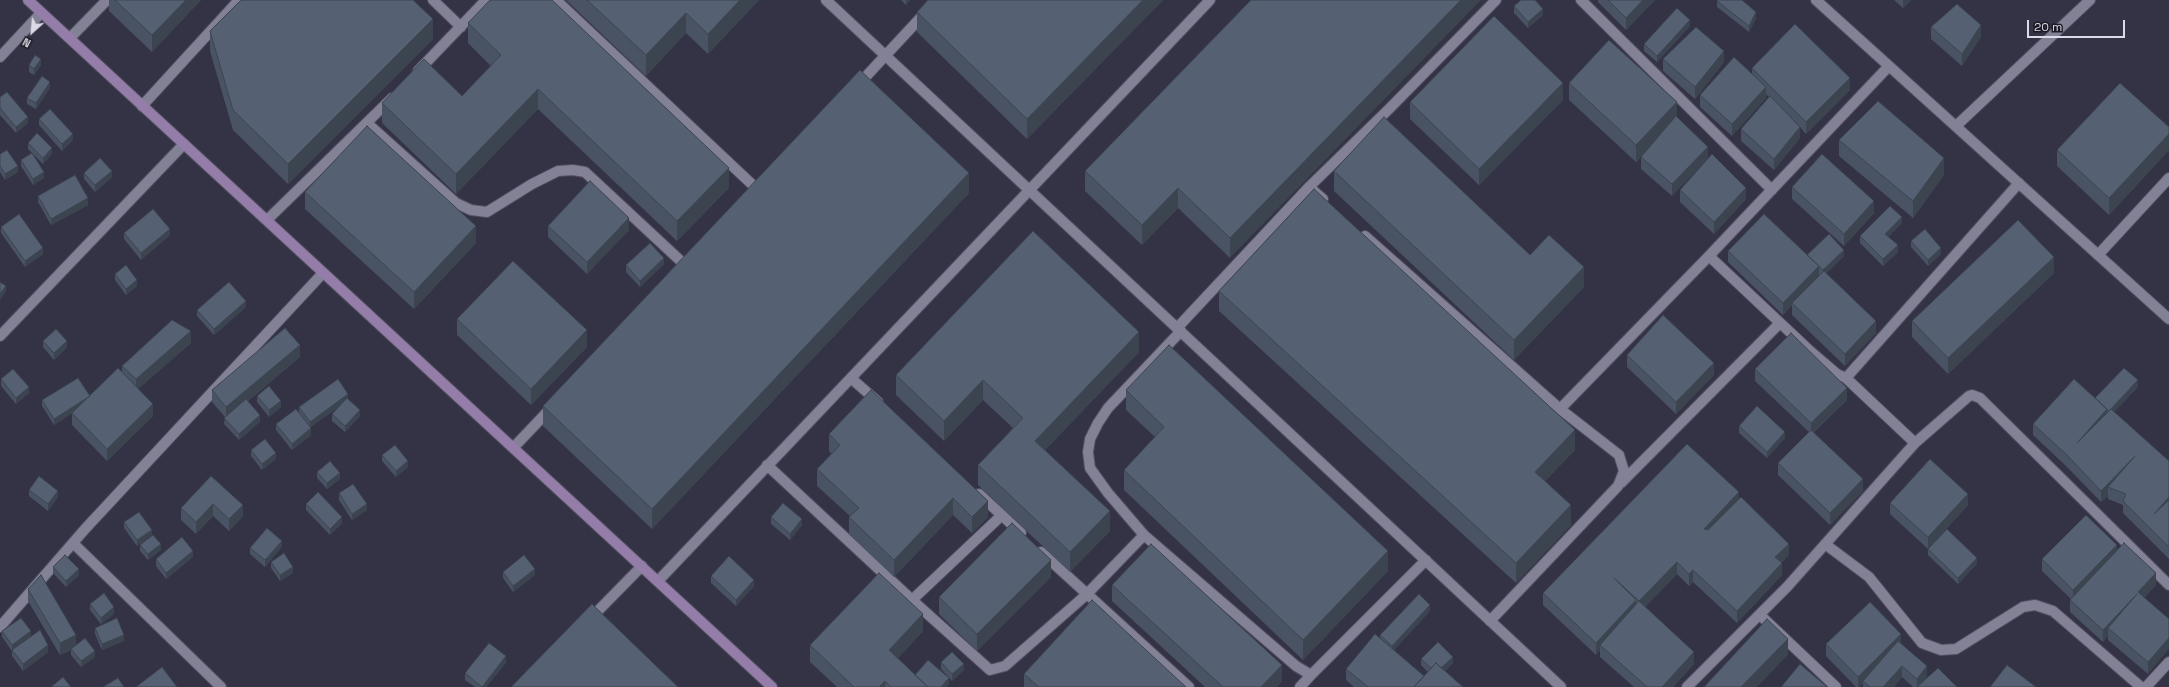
<!DOCTYPE html>
<style>
body{margin:0}
#map{position:relative;width:2169px;height:687px;overflow:hidden;background:#343245;font-family:"Space Grotesk",sans-serif}
canvas{display:block}
.north{position:absolute;left:12px;top:12px;width:40px;height:40px;-webkit-text-stroke:3px #1c1b24;paint-order:stroke;rotate:207deg;font-size:11px;font-weight:700;line-height:16px;text-align:center;color:#dbdae6}
.north::after{content:'';display:block;margin:auto;width:14px;height:18px;background:#dbdae6;clip-path:polygon(50% 0,100% 100%,50% 72%,0 100%)}
.scale{position:absolute;left:2027px;top:20px;width:98px;height:18px;box-sizing:border-box;border:2px solid #dbdae6;border-top:0;padding-left:5px;font-size:12px;line-height:14px;white-space:nowrap;color:#dbdae6;-webkit-text-stroke:3px #1c1b24;paint-order:stroke}
</style>
<div id="map">
<canvas width="2169" height="687"></canvas>
<div class="north">N</div>
<div class="scale">20 m</div>
</div>
<script>
const ctx = document.querySelector('canvas').getContext('2d');
ctx.lineJoin = 'round';
const poly = rows => new Path2D(rows.map(r => 'M' + r).join(''));
function trace(path, color, width, dash) { ctx.strokeStyle = color; ctx.lineWidth = width; ctx.lineCap = dash ? 'butt' : 'round'; ctx.setLineDash(dash || []); ctx.stroke(path); }
function paint(path, color) { ctx.fillStyle = color; ctx.fill(path, 'evenodd'); }
const street = poly([
 [433,0,461,27],
 [556,0,758,190],
 [826,0,1561,687],
 [1581,0,1772,190],
 [1816,0,2169,319],
 [70,38,107,0],
 [0,57,41,13],
 [418,71,486,0],
 [858,85,937,0],
 [142,106,239,0],
 [367,123,456,203,471,210,487,212,532,184,558,171,573,170,585,172,685,265],
 [1956,126,2090,0],
 [1309,187,1323,199],
 [267,220,392,98],
 [1365,236,1560,409,1619,455,1624,471,1618,486,1490,621],
 [2098,255,2169,178],
 [1709,256,1809,350,1837,374,1846,378,1915,443,1969,396,1972,395,1980,398,2169,585],
 [1177,328,1309,187,1390,108,1496,0],
 [1181,331,1108,408,1098,423,1090,439,1088,452,1090,468,1108,493,1144,535,1296,666,1311,675,1426,560],
 [0,336,184,144],
 [1846,378,2019,183],
 [852,379,878,402],
 [1560,409,1709,256,1889,66],
 [514,447,552,407],
 [767,465,912,600],
 [1621,483,1780,323],
 [979,494,1021,533],
 [1002,515,912,600,990,670,1005,666,1086,595,1144,535],
 [73,543,221,687],
 [1825,544,1869,577,1922,643,1941,650,1956,649,2023,607,2035,605,2053,611,2141,687],
 [1041,552,1189,687],
 [658,581,1210,0],
 [1760,615,1836,687],
 [590,619,642,566],
 [0,627,85,529,323,273],
 [1300,687,1311,675],
 [1687,687,1787,587,1915,443],
 [2146,687,2169,662]
]);
const secondary = poly([
 [28,0,772,687]
]);
const wall = poly([
 [109,0,201,0,152,52,109,11],
 [566,0,759,0,708,54,686,33,646,76],
 [901,0,910,0,906,5],
 [1163,0,1027,139,917,32,917,12],
 [1251,0,1230,258,1178,208,1142,245,1085,191,1085,171],
 [1598,0,1655,0,1626,30,1598,2],
 [1894,0,1911,0,1903,8],
 [1717,1,1756,18,1749,32,1717,7],
 [1514,6,1543,15,1528,28,1514,13],
 [468,23,729,188,677,241,538,109,456,194,382,123,382,103,462,96,491,66,468,43],
 [1690,26,1657,62,1644,51,1644,44],
 [1931,27,1981,37,1962,66,1931,39],
 [210,31,433,39,288,184,233,130,210,51],
 [1663,59,1724,62,1695,99,1663,71],
 [29,65,41,65,34,75,29,72],
 [1752,68,1850,90,1806,134,1800,127,1800,138,1774,170,1741,141,1741,129,1769,97,1766,94,1766,98,1732,136,1700,107,1700,95,1752,74],
 [1569,83,1677,102,1672,196,1641,169,1641,157,1648,149,1636,162,1569,100],
 [50,88,36,109,27,104,27,98],
 [0,97,28,123,16,133,0,115],
 [1563,100,1479,185,1410,119,1410,102],
 [39,119,73,140,62,151,39,125],
 [2169,127,2169,150,2109,215,2057,166,2057,150],
 [1839,140,1944,175,1913,218,1839,156],
 [28,143,52,154,43,164,32,153,44,178,33,185,21,166,21,160,32,153,28,149],
 [0,154,18,172,5,180,0,172],
 [1334,171,1530,255,1584,287,1514,360,1334,191],
 [84,173,112,177,95,192,84,179],
 [1792,187,1874,213,1844,246,1792,199],
 [1680,190,1746,199,1714,234,1680,202],
 [305,192,476,243,414,309,305,209],
 [969,193,652,529,543,426,543,406],
 [38,196,88,205,51,225,38,202],
 [1902,223,1888,237,1898,252,1883,266,1860,243,1860,236],
 [548,226,629,230,587,274,548,237],
 [1,227,43,254,25,267,1,233],
 [124,233,170,235,141,260,124,239],
 [1911,241,1941,254,1928,266,1911,247],
 [1728,251,1807,255,1844,256,1826,273,1876,333,1845,366,1792,315,1792,305,1783,315,1728,262],
 [664,264,640,287,626,272,626,265],
 [2054,273,1948,374,1912,337,1912,321],
 [115,274,137,286,126,295,115,280],
 [1219,291,1575,450,1545,481,1571,525,1516,583,1219,311],
 [246,307,214,335,197,316,197,310],
 [457,319,587,347,531,405,457,335],
 [43,341,67,347,54,360,43,347],
 [191,343,138,389,153,416,107,461,72,425,72,413,54,425,42,406,42,400,90,396,122,372,122,366],
 [1139,352,1045,450,1110,531,1070,572,978,485,978,465,1013,428,983,400,944,441,896,395,896,375],
 [1627,355,1714,375,1676,414,1627,367],
 [300,357,248,401,260,422,239,440,224,424,225,417,212,402,212,390],
 [1755,369,1847,400,1814,432,1863,491,1830,525,1778,475,1778,463,1809,432,1755,381],
 [1,379,29,393,16,404,1,386],
 [2138,387,2114,412,2169,461,2169,559,2123,513,2123,505,2108,499,2108,496,2101,502,2066,466,2033,435,2033,424,2095,398],
 [871,390,988,517,972,533,953,515,894,577,849,534,849,517,850,516,817,486,817,469,832,454,829,451,829,434],
 [1126,390,1388,571,1303,660,1124,490,1124,470,1155,437,1126,410],
 [257,396,281,407,269,417,257,402],
 [348,399,360,416,345,432,332,421,332,414,340,406,310,427,311,435,292,450,276,430,276,424,299,413,299,407],
 [1739,426,1785,438,1767,458,1739,433],
 [251,450,276,459,262,470,251,456],
 [382,455,408,467,396,477,382,461],
 [317,472,340,479,327,489,317,478],
 [211,476,243,516,229,531,213,516,196,534,181,520,181,508],
 [29,490,58,497,48,511,29,496],
 [339,493,367,510,352,520,339,500],
 [1739,499,1789,555,1781,563,1782,575,1737,623,1693,582,1689,586,1677,574,1645,607,1694,664,1673,687,1634,687,1600,657,1600,650,1596,655,1543,605,1543,593],
 [1890,503,1968,505,1928,549,1890,514],
 [306,504,342,523,330,535,306,510],
 [771,517,802,525,790,540,771,524],
 [124,522,152,536,161,550,148,560,140,551,140,545,147,540,137,546,124,528],
 [282,547,265,567,250,554,250,548],
 [1928,549,1977,564,1958,584,1928,555],
 [2117,549,2156,585,2144,598,2169,619,2148,674,2108,640,2108,636,2103,642,2070,612,2070,600,2071,599,2042,571,2042,559],
 [193,557,166,579,156,566,156,559],
 [271,562,293,573,280,581,271,568],
 [53,567,79,575,66,587,53,573],
 [503,572,535,575,513,592,503,578],
 [711,576,754,586,736,606,711,583],
 [1051,577,977,651,939,614,939,597],
 [1112,585,1282,681,1277,687,1205,687,1112,601],
 [28,589,76,645,95,657,81,667,71,655,71,650,60,655,28,601],
 [90,604,114,614,101,624,90,610],
 [1430,611,1394,650,1424,676,1428,672,1421,665,1421,659,1453,663,1445,671,1463,687,1354,687,1346,680,1346,669,1380,638,1380,635],
 [95,628,124,641,102,650,95,634],
 [2,631,31,636,48,652,23,671,12,656,12,651,2,637],
 [923,631,898,658,915,675,949,684,946,687,837,687,810,662,810,645],
 [1901,643,1927,678,1957,687,1913,687,1902,677,1894,687,1863,687,1863,683,1859,687,1856,687,1826,656,1826,644],
 [941,662,964,670,952,681,941,669],
 [506,663,486,687,475,687,465,680,465,673],
 [1024,674,1186,687,1024,687]
]);
const shadedWall = poly([
 [186,0,201,0,152,52,152,35],
 [740,0,759,0,708,54,708,34],
 [906,0,910,0,906,5],
 [1143,0,1163,0,1027,139,1027,119],
 [1461,0,1481,0,1230,258,1230,238],
 [1643,0,1655,0,1626,30,1626,18],
 [1903,0,1911,0,1903,8],
 [1543,9,1543,15,1528,28,1528,22],
 [1756,12,1756,18,1749,32,1749,26],
 [686,13,686,33,646,76,646,55],
 [433,19,433,39,288,184,288,164],
 [1690,20,1690,26,1657,62,1657,56],
 [1981,25,1981,37,1962,66,1962,54],
 [1724,51,1724,62,1695,99,1695,87],
 [41,59,41,65,34,75,34,69],
 [1850,78,1850,90,1806,134,1806,122],
 [50,82,50,88,36,109,36,103],
 [1563,83,1563,100,1479,185,1479,169],
 [1766,87,1766,98,1732,136,1732,124],
 [538,89,538,109,456,194,456,174],
 [1677,102,1677,118,1636,162,1636,145],
 [28,117,28,123,16,133,16,127],
 [1800,127,1800,138,1774,170,1774,159],
 [73,134,73,140,62,151,62,144],
 [2169,134,2169,150,2109,215,2109,198],
 [1708,147,1708,159,1672,196,1672,184],
 [52,148,52,154,43,164,43,158],
 [1944,158,1944,175,1913,218,1913,201],
 [18,166,18,172,5,180,5,174],
 [729,168,729,188,677,241,677,221],
 [112,171,112,177,95,192,95,185],
 [44,172,44,178,33,185,33,179],
 [969,173,969,193,652,529,652,509],
 [1178,188,1178,208,1142,245,1142,225],
 [1746,188,1746,199,1714,234,1714,222],
 [88,198,88,205,51,225,51,219],
 [1874,201,1874,213,1844,246,1844,234],
 [1902,217,1902,223,1885,240,1885,234],
 [629,218,629,230,587,274,587,262],
 [476,226,476,243,414,309,414,292],
 [170,229,170,235,141,260,141,253],
 [1898,245,1898,252,1883,266,1883,259],
 [43,248,43,254,25,267,25,261],
 [1941,248,1941,254,1928,266,1928,260],
 [1844,250,1844,256,1823,277,1823,270],
 [2054,257,2054,273,1948,374,1948,358],
 [664,258,664,264,640,287,640,281],
 [1819,266,1819,278,1792,303,1792,305,1783,315,1783,303],
 [1584,267,1584,287,1514,360,1514,340],
 [137,280,137,286,126,295,126,289],
 [6,286,6,292,0,300,0,294],
 [246,301,246,307,214,335,214,329],
 [1876,321,1876,333,1845,366,1845,354],
 [587,330,587,347,531,405,531,389],
 [191,331,191,343,136,391,136,379],
 [1139,332,1139,352,1035,461,1035,441],
 [67,341,67,347,54,360,54,353],
 [300,345,300,357,226,419,226,407],
 [1714,363,1714,375,1676,414,1676,402],
 [983,380,983,400,944,441,944,421],
 [2138,380,2138,387,2109,417,2109,411],
 [29,387,29,393,16,404,16,398],
 [1847,388,1847,400,1811,434,1811,423],
 [348,394,348,400,310,428,310,422],
 [90,396,90,402,54,425,54,419],
 [281,401,281,407,269,417,269,410],
 [153,404,153,416,107,461,107,449],
 [2107,409,2107,421,2077,443],
 [360,410,360,416,345,432,345,426],
 [260,415,260,422,239,440,239,434],
 [311,428,311,435,292,450,292,444],
 [1575,430,1575,450,1535,492,1535,472],
 [1785,432,1785,438,1767,458,1767,452],
 [276,453,276,459,262,470,262,464],
 [2135,456,2108,487,2108,496,2101,502,2101,491],
 [408,461,408,467,396,477,396,471],
 [340,473,340,479,327,489,327,483],
 [1863,479,1863,491,1830,525,1830,513],
 [58,491,58,497,48,511,48,504],
 [1739,492,1739,504,1704,541,1704,529],
 [1968,494,1968,505,1928,549,1928,537],
 [2169,497,2169,509,2154,514],
 [953,498,953,515,894,577,894,560],
 [988,501,988,517,972,533,972,517],
 [213,504,213,516,196,534,196,522],
 [367,504,367,510,352,520,352,514],
 [243,505,243,516,229,531,229,519],
 [1571,505,1571,525,1516,583,1516,563],
 [1110,511,1110,531,1070,572,1070,552],
 [342,517,342,523,330,535,330,529],
 [802,519,802,525,790,540,790,534],
 [152,530,152,536,137,546,137,540],
 [282,541,282,547,265,567,265,560],
 [161,544,161,550,148,560,148,554],
 [1789,544,1789,555,1775,569,1775,557],
 [2117,545,2117,557,2073,602,2073,590],
 [193,551,193,557,166,579,166,573],
 [1388,551,1388,571,1303,660,1303,640],
 [1977,558,1977,564,1958,584,1958,578],
 [1051,560,1051,577,977,651,977,634],
 [1677,562,1677,574,1639,613,1639,601],
 [1782,563,1782,575,1737,623,1737,611],
 [293,567,293,573,280,581,280,575],
 [79,569,79,575,66,587,66,581],
 [535,569,535,575,513,592,513,586],
 [1693,570,1693,582,1689,586,1689,574],
 [2156,573,2156,585,2138,604,2138,592],
 [754,580,754,586,736,606,736,600],
 [2137,594,2108,628,2108,636,2103,642,2103,630],
 [1636,600,1636,612,1600,645,1600,650,1596,655,1596,643],
 [1430,605,1430,611,1392,652,1392,646],
 [114,607,114,614,101,624,101,618],
 [923,614,923,631,889,667,889,650],
 [31,631,31,638,12,650,12,645],
 [1901,634,1901,646,1863,681,1863,683,1859,687,1858,687,1858,677],
 [76,635,76,647,60,655,60,643],
 [124,635,124,641,102,650,102,644],
 [2169,638,2169,649,2148,674,2148,662],
 [1788,639,1788,655,1757,687,1741,687],
 [48,645,48,652,23,671,23,664],
 [95,651,95,657,81,667,81,661],
 [1694,652,1694,664,1673,687,1662,687],
 [506,656,506,663,486,687,482,687],
 [1453,657,1453,663,1436,679,1436,673],
 [964,664,964,670,952,681,952,674],
 [1282,665,1282,681,1277,687,1261,687],
 [1902,666,1902,677,1894,687,1883,687],
 [1927,666,1927,678,1920,687,1917,687,1917,679],
 [949,678,949,684,946,687,941,687],
 [885,681,885,687,879,687]
]);
const building = poly([
 [115,0,186,0,152,35,115,0],
 [241,0,413,0,433,19,288,164,233,110,210,31,241,0],
 [490,0,552,0,729,168,677,221,538,89,456,174,382,103,424,59,462,96,501,55,468,23,490,0],
 [587,0,740,0,708,34,686,13,646,55,587,0],
 [928,0,1143,0,1027,119,917,12,928,0],
 [1251,0,1461,0,1230,238,1178,188,1142,225,1085,171,1251,0],
 [1521,0,1535,0,1543,9,1528,22,1514,6,1521,0],
 [1608,0,1643,0,1626,18,1608,0],
 [1717,0,1742,0,1756,12,1749,26,1717,1,1717,0],
 [1957,4,1981,25,1962,54,1931,27,1957,4],
 [1677,8,1690,20,1657,56,1644,44,1677,8],
 [1494,16,1563,83,1479,169,1410,102,1494,16],
 [1795,24,1850,78,1806,122,1752,68,1795,24],
 [1696,27,1724,51,1695,87,1663,59,1696,27],
 [1609,40,1677,102,1636,145,1569,83,1609,40],
 [35,55,41,59,34,69,29,65,35,55],
 [1734,57,1766,87,1732,124,1700,95,1734,57],
 [860,70,969,173,652,509,543,406,860,70],
 [42,76,50,82,36,103,27,98,42,76],
 [2120,83,2169,127,2169,134,2109,198,2057,150,2120,83],
 [7,92,28,117,16,127,0,108,0,97,7,92],
 [1770,96,1800,127,1774,159,1741,129,1770,96],
 [1878,101,1944,158,1913,201,1839,140,1878,101],
 [50,109,73,134,62,144,39,119,50,109],
 [1676,116,1708,147,1672,184,1641,157,1676,116],
 [1384,117,1530,255,1549,235,1584,267,1514,340,1334,171,1384,117],
 [367,126,476,226,414,292,305,192,367,126],
 [37,133,52,148,43,158,28,143,37,133],
 [7,150,18,166,5,174,0,166,0,154,7,150],
 [32,153,44,172,33,179,21,160,32,153],
 [1712,154,1746,188,1714,222,1680,190,1712,154],
 [1822,154,1874,201,1844,234,1792,187,1822,154],
 [100,158,112,171,95,185,84,173,100,158],
 [75,175,88,198,51,219,38,196,75,175],
 [590,181,629,218,587,262,548,226,590,181],
 [1314,189,1575,430,1535,472,1571,505,1516,563,1219,291,1314,189],
 [1890,206,1902,217,1885,234,1898,245,1883,259,1860,236,1890,206],
 [153,209,170,229,141,253,124,233,153,209],
 [19,214,43,248,25,261,1,227,19,214],
 [1764,214,1819,266,1783,303,1728,251,1764,214],
 [2018,220,2054,257,1948,358,1912,321,2018,220],
 [1925,229,1941,248,1928,260,1911,241,1925,229],
 [1033,231,1139,332,1035,441,1110,511,1070,552,978,465,1023,418,983,380,944,421,896,375,1033,231],
 [1829,234,1844,250,1823,270,1807,255,1829,234],
 [650,243,664,258,640,281,626,265,650,243],
 [513,261,587,330,531,389,457,319,513,261],
 [126,265,137,280,126,289,115,274,126,265],
 [1824,271,1876,321,1845,354,1792,303,1824,271],
 [0,282,6,286,0,294,0,282],
 [229,282,246,301,214,329,197,310,229,282],
 [1663,315,1714,363,1676,402,1627,355,1663,315],
 [172,320,191,331,136,379,122,366,172,320],
 [285,328,300,345,226,407,212,390,285,328],
 [56,329,67,341,54,353,43,341,56,329],
 [1791,333,1847,388,1811,423,1755,369,1791,333],
 [1169,345,1388,551,1303,640,1124,470,1164,427,1126,390,1169,345],
 [118,368,153,404,107,449,72,413,118,368],
 [2124,368,2138,380,2109,411,2095,398,2124,368],
 [13,369,29,387,16,398,1,379,13,369],
 [78,378,90,396,54,419,42,400,78,378],
 [338,379,348,394,310,422,299,407,338,379],
 [2074,379,2107,409,2077,443,2111,409,2169,461,2169,497,2154,514,2169,500,2169,547,2123,501,2126,494,2108,487,2135,456,2101,491,2066,454,2033,424,2074,379],
 [269,386,281,401,269,410,257,396,269,386],
 [871,390,988,501,972,517,953,498,894,560,849,517,859,508,817,469,840,445,829,434,871,390],
 [347,398,360,410,345,426,332,414,347,398],
 [246,399,260,415,239,434,224,418,246,399],
 [1757,406,1785,432,1767,452,1739,426,1757,406],
 [296,409,311,428,292,444,276,424,296,409],
 [1811,430,1863,479,1830,513,1778,463,1811,430],
 [265,439,276,453,262,464,251,450,265,439],
 [1687,444,1739,492,1704,529,1708,530,1741,497,1789,544,1775,557,1782,563,1737,611,1693,570,1689,574,1677,562,1639,601,1614,578,1636,600,1596,643,1543,593,1687,444],
 [395,445,408,461,396,471,382,455,395,445],
 [1930,459,1968,494,1928,537,1890,503,1930,459],
 [330,461,340,473,327,483,317,472,330,461],
 [39,476,58,491,48,504,29,490,39,476],
 [211,476,243,505,229,519,213,504,196,522,181,508,211,476],
 [353,484,367,504,352,514,339,493,353,484],
 [318,492,342,517,330,529,306,504,318,492],
 [783,503,802,519,790,534,771,517,783,503],
 [139,512,152,530,137,540,124,522,139,512],
 [2086,515,2117,545,2073,590,2042,559,2086,515],
 [1012,523,1051,560,977,634,939,597,1012,523],
 [267,528,282,541,265,560,250,548,267,528],
 [1947,529,1977,558,1958,578,1928,549,1947,529],
 [153,535,161,544,148,554,140,545,153,535],
 [182,537,193,551,166,573,156,559,182,537],
 [2124,543,2156,573,2138,592,2169,619,2169,638,2148,662,2108,628,2137,594,2103,630,2070,600,2124,543],
 [1151,544,1282,665,1261,687,1223,687,1112,585,1151,544],
 [284,553,293,567,280,575,271,562,284,553],
 [65,555,79,569,66,581,53,567,65,555],
 [524,555,535,569,513,586,503,572,524,555],
 [729,556,754,580,736,600,711,576,729,556],
 [879,573,923,614,889,650,928,687,891,687,885,681,879,687,854,687,810,645,879,573],
 [41,575,76,635,60,643,28,589,41,575],
 [104,593,114,607,101,618,90,604,104,593],
 [1419,594,1430,605,1392,646,1380,635,1419,594],
 [1092,600,1186,687,1039,687,1024,674,1092,600],
 [1639,601,1694,652,1662,687,1647,687,1600,645,1639,601],
 [1870,602,1901,634,1858,677,1826,644,1870,602],
 [592,604,678,687,511,687,592,604],
 [21,618,31,631,12,645,2,631,21,618],
 [117,618,124,635,102,644,95,628,117,618],
 [1767,619,1788,639,1741,687,1704,687,1767,619],
 [40,630,48,645,23,664,12,650,40,630],
 [1375,634,1424,676,1414,687,1368,687,1346,669,1375,634],
 [85,638,95,651,81,661,71,649,85,638],
 [1898,641,1927,666,1917,679,1902,666,1883,687,1870,687,1863,681,1898,641],
 [1438,642,1453,657,1441,668,1436,663,1431,668,1421,659,1438,642],
 [489,643,506,656,482,687,465,673,489,643],
 [952,652,964,664,952,674,941,662,952,652],
 [928,660,949,678,941,687,928,687,915,675,928,660],
 [1436,663,1463,687,1414,687,1436,663],
 [1800,664,1827,687,1781,687,1800,664],
 [2007,665,2036,687,1990,687,2007,665],
 [162,667,177,687,136,687,162,667],
 [1938,668,1957,687,1917,687,1938,668],
 [63,677,71,687,51,687,63,677],
 [118,678,124,687,103,687,118,678]
]);
trace(street, '#51505f', 12);
trace(secondary, '#51505f', 12);
trace(street, '#828196', 10);
trace(secondary, '#947da8', 10);
paint(wall, '#495363');
paint(shadedWall, '#3c4450');
paint(building, '#556173');
trace(building, '#3c4450', 1);
</script>
